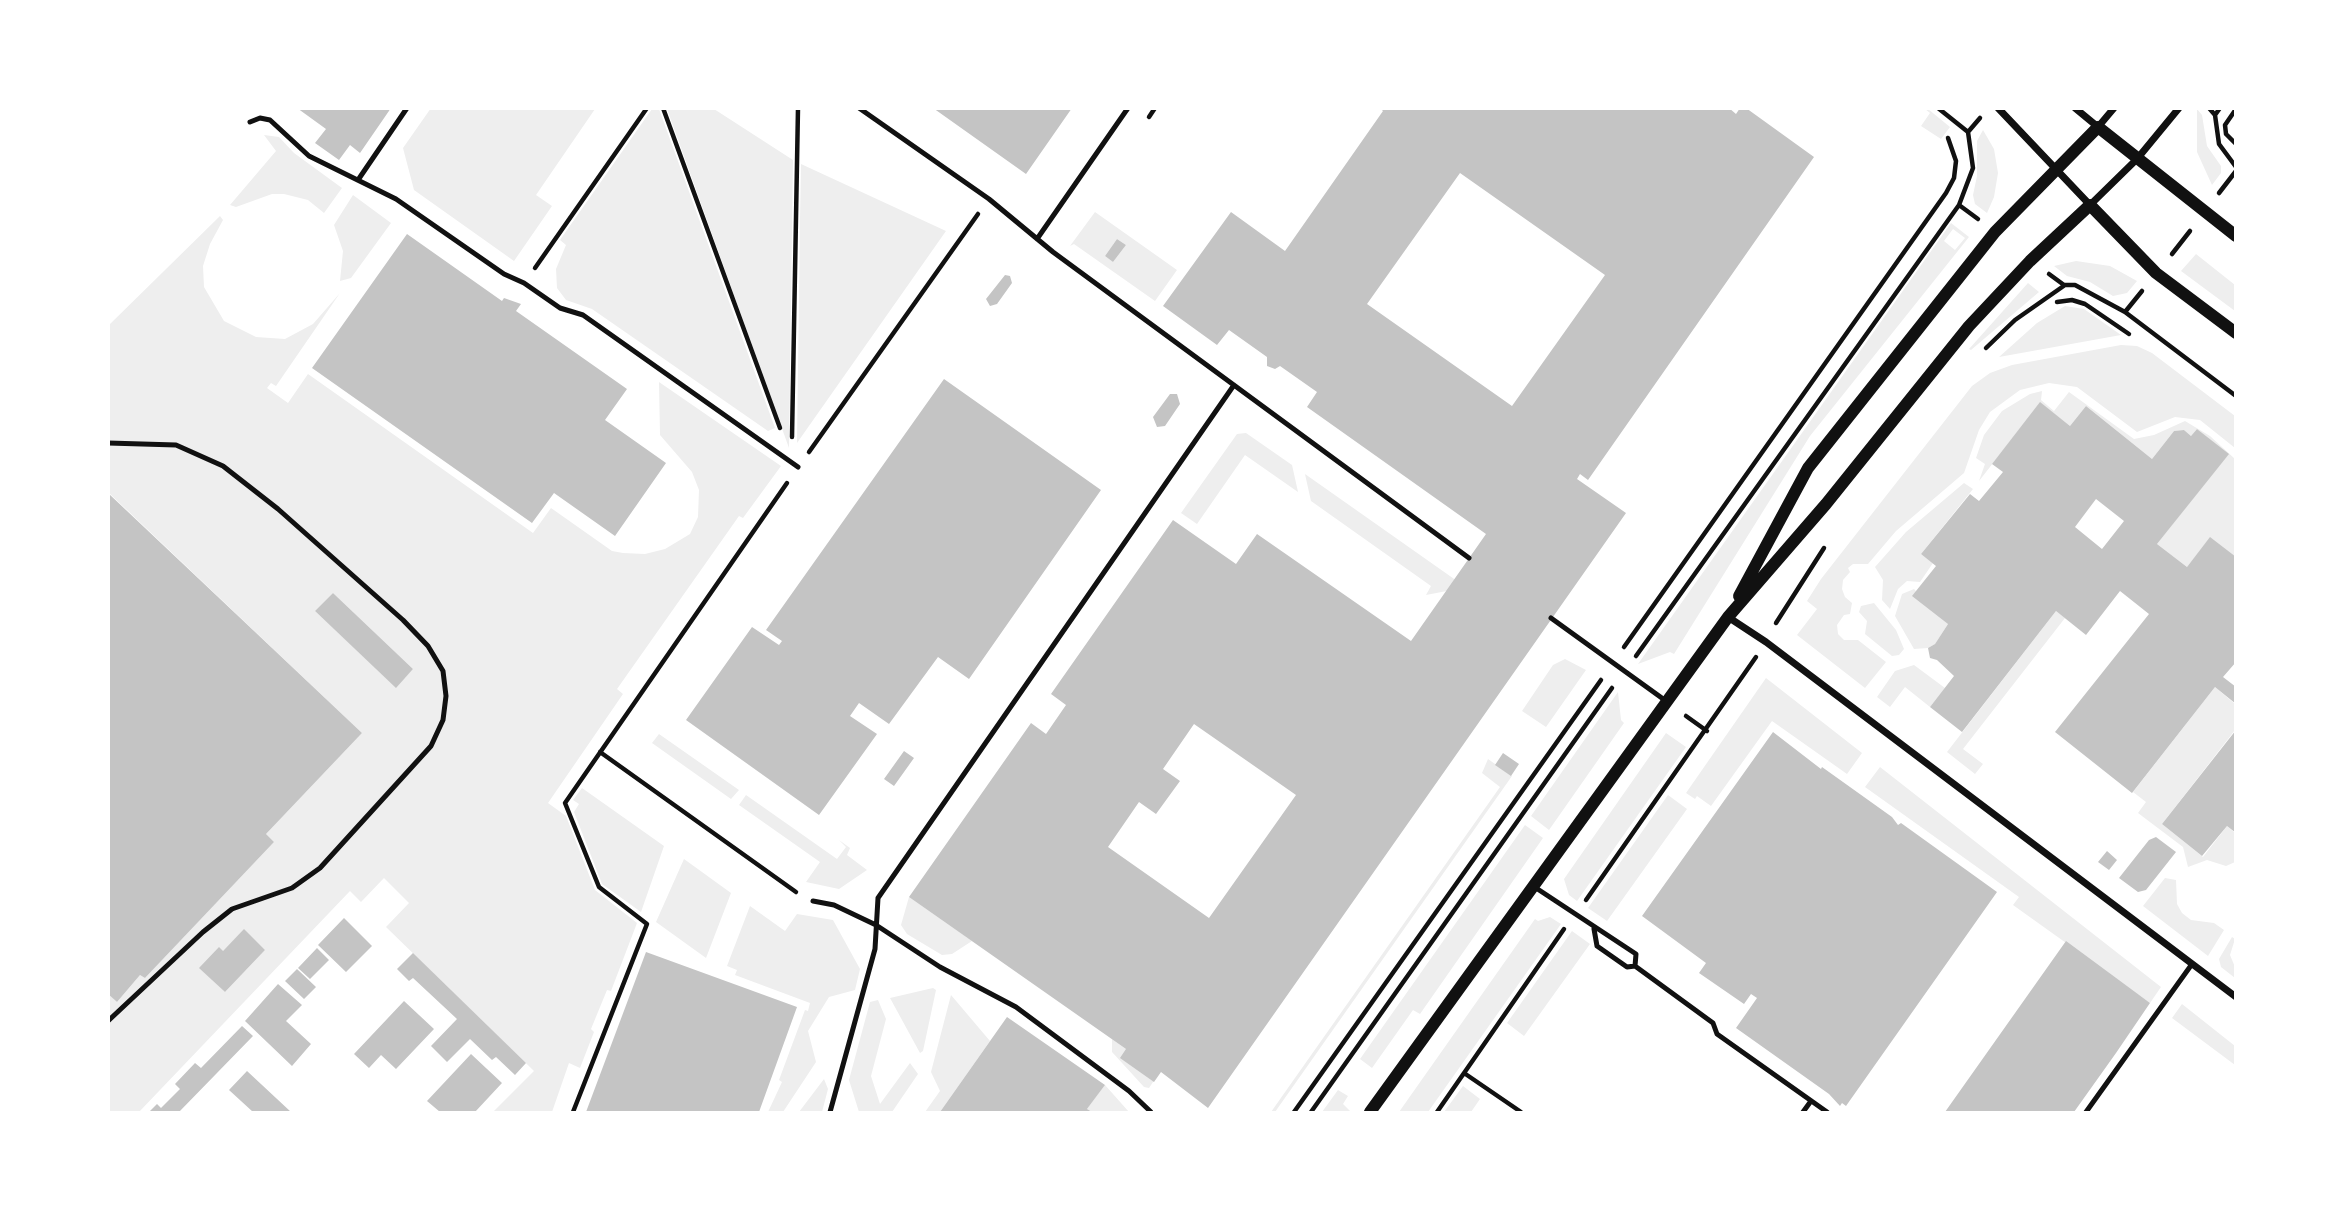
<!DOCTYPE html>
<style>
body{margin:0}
#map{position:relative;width:2344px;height:1221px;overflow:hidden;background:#fff;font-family:"Source Sans 3",sans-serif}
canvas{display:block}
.frame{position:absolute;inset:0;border:110px solid #fff;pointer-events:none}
</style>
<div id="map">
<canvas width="2344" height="1221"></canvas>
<div class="frame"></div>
</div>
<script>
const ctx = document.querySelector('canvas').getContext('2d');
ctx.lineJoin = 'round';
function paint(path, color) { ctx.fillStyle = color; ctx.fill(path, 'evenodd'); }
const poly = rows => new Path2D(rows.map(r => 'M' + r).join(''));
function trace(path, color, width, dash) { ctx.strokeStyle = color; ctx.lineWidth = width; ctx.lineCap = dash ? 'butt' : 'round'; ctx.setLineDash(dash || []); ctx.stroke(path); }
const green = poly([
 [431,108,595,109,536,195,552,206,514,261,414,190,403,148],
 [652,109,659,109,775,428,768,431,592,309,566,300,557,288,556,269,566,245,560,240],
 [667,109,714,109,793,160,789,448],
 [1925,109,1928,109,1950,127,1941,139,1921,126,1930,113],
 [2197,109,2202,115,2207,146,2221,166,2221,173,2212,185,2197,152],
 [1983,130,1994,149,1998,173,1994,197,1987,213,1975,204,1973,195,1977,176,1977,141],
 [264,135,279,137,294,153,342,188,324,213,308,200,284,194,272,194,236,207,230,205,276,151],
 [801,164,946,231,797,443,800,219],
 [353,195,391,223,351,278,340,281,343,251,334,225],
 [1095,212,1177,270,1155,301,1074,244,1070,246],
 [1117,239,1126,245,1113,262,1105,256],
 [220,216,223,220,210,244,203,266,204,287,224,321,256,337,285,339,313,324,340,293,276,386,271,383,267,388,288,403,308,374,533,533,551,508,612,551,623,553,645,554,665,549,690,534,698,517,699,490,692,472,660,435,659,382,781,466,743,518,739,516,617,689,623,694,548,803,566,816,595,890,637,923,611,991,607,990,591,1029,594,1032,580,1068,569,1063,552,1112,493,1112,534,1071,386,927,409,903,384,878,361,902,350,891,139,1112,109,1112,108,994,117,1002,140,975,145,978,274,842,266,834,362,733,109,493,109,325],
 [333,593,413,669,396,687,315,611],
 [244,930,265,950,225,992,200,968,223,951],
 [1951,223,1969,237,1810,436,1674,654,1670,652,1638,664],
 [1953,229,1965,238,1955,250,1944,241],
 [2196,254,2235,285,2235,311,2181,271],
 [2076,261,2110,266,2137,281,2127,293,2113,296,2090,282,2067,276,2054,266],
 [2028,283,2039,292,1971,350,1969,349],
 [2065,306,2084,309,2121,335,1999,357,2037,323],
 [2121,345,2137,346,2152,353,2235,416,2235,448,2200,420,2175,417,2137,432,2077,387,2049,383,2020,390,1990,412,1979,430,1964,473,1896,531,1868,564,1853,564,1848,568,1850,572,1843,580,1842,589,1845,597,1852,603,1850,614,1844,615,1837,625,1838,634,1844,640,1858,640,1886,662,1865,688,1797,635,1817,609,1807,601,1821,579,1972,386,1990,373,2012,365],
 [2042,391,2041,400,2054,411,2069,392,2134,439,2154,435,2185,421,2210,436,2235,459,2235,557,2210,538,2187,567,2157,544,2228,454,2197,429,2191,436,2184,430,2174,431,2152,459,2086,406,2070,426,2040,403,1979,481,1985,464,1976,458,1984,435,2002,411,2030,394],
 [1246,433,1292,465,1298,492,1245,455,1197,524,1181,513,1237,434],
 [1305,474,1457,581,1452,590,1426,595,1431,586,1311,501],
 [1964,483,1973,489,1921,554,1933,563,1920,582,1907,581,1898,589,1890,609,1882,600,1883,580,1875,567,1906,532],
 [1914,589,1948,624,1935,644,1928,648,1914,649,1895,616,1902,594],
 [1874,603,1896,630,1904,649,1899,655,1892,656,1865,634,1867,621,1859,612,1861,606],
 [2056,611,2065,618,1963,749,1983,764,1975,774,1947,752],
 [1565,659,1586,670,1546,727,1522,711,1553,665],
 [1914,665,1945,688,1930,707,1905,687,1890,707,1877,697,1895,671],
 [1766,678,1862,753,1847,774,1772,721,1711,806,1697,796,1695,799,1686,793],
 [2215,687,2235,704,2235,730,2162,824,2203,857,2227,826,2235,833,2235,862,2226,866,2207,860,2188,867,2183,847,2138,813,2146,802,2133,792],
 [1618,692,1621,720,1624,723,1549,830,1531,816],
 [1666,733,1686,747,1577,901,1569,895,1564,879],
 [659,734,739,790,731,799,652,743],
 [1488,759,1512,776,1275,1112,1271,1112,1500,787,1482,773],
 [1880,767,2161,987,2150,1003,2013,905,2019,897,1865,787],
 [582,788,664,846,641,912,602,884,574,812,579,804,573,800],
 [746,795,837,859,846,847,839,840,850,848,847,855,867,870,839,889,806,882,820,862,739,805],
 [1668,795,1687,809,1607,921,1588,908],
 [1525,825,1543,838,1420,1014,1413,1010,1372,1068,1360,1059],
 [684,859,731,893,706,958,656,922],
 [2165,878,2176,880,2177,904,2182,913,2191,920,2214,923,2224,930,2208,956,2143,906],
 [909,897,972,941,952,954,942,955,907,934,901,925],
 [750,906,785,931,797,914,833,920,860,969,855,990,829,997,808,1031,816,1062,783,1112,768,1112,782,1082,779,1080,805,1010,808,1011,810,1003,735,975,737,970,727,966],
 [1550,917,1561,924,1428,1112,1399,1112,1535,919,1538,921],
 [1572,931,1590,944,1524,1036,1507,1023],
 [2232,937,2235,939,2230,955,2235,967,2235,978,2221,967,2219,959],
 [933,988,936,990,923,1051,920,1053,890,998],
 [951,995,990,1041,940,1112,925,1112,940,1091,931,1072],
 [878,1000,886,1019,871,1076,880,1104,910,1063,918,1074,892,1112,859,1112,849,1080,870,1002],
 [2182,1004,2235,1046,2235,1065,2172,1018],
 [1112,1039,1159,1073,1149,1088,1144,1087,1112,1052],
 [824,1079,828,1089,822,1112,799,1112],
 [1105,1085,1129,1112,1092,1112,1087,1109],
 [1463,1086,1480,1099,1471,1112,1444,1112],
 [1338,1090,1348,1096,1343,1104,1351,1112,1322,1112]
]);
const building = poly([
 [297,108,391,108,360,153,350,145,339,160,315,143,326,129],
 [933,108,1072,108,1026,174],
 [1380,108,1729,108,1736,114,1740,108,1746,108,1814,157,1588,480,1580,474,1577,479,1626,513,1208,1108,1161,1072,1154,1082,1120,1058,1126,1049,909,897,1031,723,1046,734,1066,705,1051,694,1173,520,1236,564,1257,534,1411,641,1486,534,1307,407,1317,392,1280,366,1275,369,1267,366,1267,357,1229,330,1217,345,1163,306,1231,212,1285,251,1383,111],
 [1460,173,1605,275,1512,406,1367,304],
 [1194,724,1296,795,1209,918,1108,847,1139,802,1156,814,1180,781,1163,769],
 [407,234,502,301,504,298,521,304,516,311,627,389,605,420,666,463,615,536,554,493,532,523,312,368],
 [1117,239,1126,245,1113,262,1105,256],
 [1005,275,1010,276,1012,283,997,304,990,306,986,299],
 [944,379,1101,490,969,679,938,657,889,724,859,703,850,716,877,734,819,815,686,720,752,627,779,645,782,641,766,630],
 [1170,394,1177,394,1180,404,1165,426,1157,427,1153,417],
 [2040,402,2070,426,2086,406,2152,459,2174,431,2184,430,2191,436,2197,429,2229,454,2157,544,2187,567,2210,537,2236,557,2236,662,2223,677,2236,687,2236,704,2215,687,2132,793,2055,732,2149,614,2120,591,2086,635,2056,611,1962,732,1930,707,1954,676,1937,660,1930,658,1928,648,1935,644,1948,624,1912,596,1936,566,1921,554,1970,494,1979,501,2003,472,1992,464],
 [2096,499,2124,521,2102,549,2075,527],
 [108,493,362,733,266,834,274,842,145,978,140,975,117,1002,108,994],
 [333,593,413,669,396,688,315,611],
 [2236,730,2236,833,2227,826,2202,856,2162,824],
 [1773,732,1821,769,1822,767,1892,817,1898,825,1901,823,1997,892,1846,1106,1842,1103,1840,1106,1829,1094,1736,1028,1757,998,1751,994,1744,1004,1699,973,1706,963,1642,916],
 [904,751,914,758,894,786,884,779],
 [1503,753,1519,764,1511,776,1495,765],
 [2156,837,2176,852,2146,890,2138,892,2119,878,2149,840],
 [2107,851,2117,860,2109,870,2098,862],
 [344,918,372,946,346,972,318,945],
 [244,929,265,950,225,992,199,968,219,947,223,951],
 [2066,941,2150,1003,2116,1053,2074,1112,1945,1112],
 [317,948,329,960,310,979,298,968],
 [646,952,797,1007,759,1112,586,1112],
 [413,953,526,1063,515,1075,496,1057,492,1060,470,1039,447,1062,431,1046,457,1019,413,978,409,981,397,969],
 [297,969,316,987,304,999,285,981],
 [278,984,302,1005,286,1021,311,1044,292,1066,245,1021],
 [404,1001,434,1029,396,1069,381,1055,369,1068,354,1054],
 [1007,1017,1105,1085,1087,1109,1092,1112,940,1112],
 [242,1026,253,1036,179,1112,149,1112,157,1104,161,1108,180,1089,175,1084,195,1063,201,1068],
 [471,1054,502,1083,475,1112,440,1112,427,1101],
 [247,1071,291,1112,253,1112,229,1090]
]);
const path = poly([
 [663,108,780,428],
 [1938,108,1968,132],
 [2209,108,2215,115,2219,144,2236,167],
 [2236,109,2225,125,2226,134,2236,144],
 [2215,115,2220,108],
 [1149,117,1155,108],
 [2219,193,2236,171],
 [1959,205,1978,219],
 [2172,254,2190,231],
 [535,268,647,108],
 [2049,274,2064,285],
 [2057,302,2072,300,2085,304,2129,334],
 [2125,312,2142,291],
 [1986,348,2015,320,2065,285,2075,285,2125,312,2236,396],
 [792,437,798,108],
 [809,452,978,214],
 [1776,623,1824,548],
 [1624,647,1946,193,1954,178,1956,161,1948,138],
 [1636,656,1959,205,1973,168,1968,132,1980,118],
 [1686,716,1707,731],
 [600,752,796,892],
 [1586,900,1756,657],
 [1464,1073,1521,1112],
 [573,1112,647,924,599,887,565,803,787,483],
 [1294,1112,1601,680],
 [1311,1112,1612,688],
 [1437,1112,1564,929]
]);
const service = poly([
 [859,108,989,199,1053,252,1469,558],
 [250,122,260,118,270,120,309,156,396,199,504,274,524,283,560,308,583,315,798,467],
 [358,180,407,108],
 [1037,239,1128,108],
 [108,443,176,445,223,466,278,509,403,620,428,646,443,671,446,696,443,720,431,746,320,868,292,888,232,909,203,932,108,1021],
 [1551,618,1666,701],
 [1533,886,1636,954,1635,966,1713,1023,1717,1034,1827,1112],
 [813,901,834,905,876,925,940,967,1016,1007,1129,1091,1151,1112],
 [1594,929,1597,946,1627,967,1635,966],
 [830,1112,875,949,878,898,1234,385],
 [1803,1112,1811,1101],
 [2086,1112,2192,964]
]);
const minor = poly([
 [1998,108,2090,205,2137,159,2179,108],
 [2075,108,2098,127,2114,108],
 [1728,617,1766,642,2236,997]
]);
const tertiary = poly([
 [1739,596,1808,468,1995,232,2098,127,2236,236],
 [1370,1112,1728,617,1826,504,1969,326,2030,261,2090,205,2156,273,2236,333]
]);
paint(green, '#eee');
paint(building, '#c4c4c4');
trace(path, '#111', 4.5);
trace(service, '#111', 5);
trace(minor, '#111', 7);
trace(tertiary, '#111', 12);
</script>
